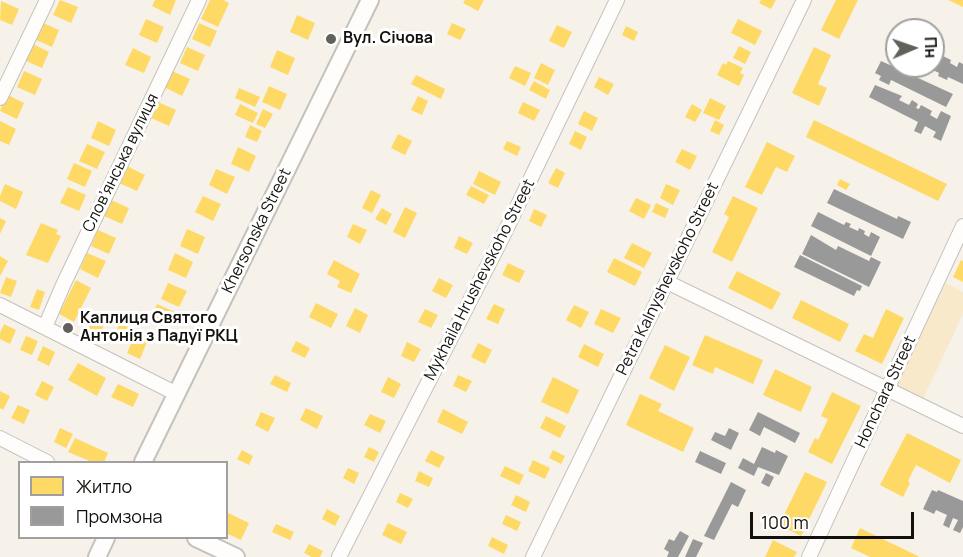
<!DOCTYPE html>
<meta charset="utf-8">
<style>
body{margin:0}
#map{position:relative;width:963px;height:557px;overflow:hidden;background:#f6f2ea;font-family:Manrope,sans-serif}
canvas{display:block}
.legend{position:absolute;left:18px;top:461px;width:210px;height:78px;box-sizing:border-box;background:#fff;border:2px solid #a1a09e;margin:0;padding:8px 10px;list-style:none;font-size:18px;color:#13110d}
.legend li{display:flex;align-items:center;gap:12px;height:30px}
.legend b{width:30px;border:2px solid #a1a09e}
.north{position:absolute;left:885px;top:18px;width:60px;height:60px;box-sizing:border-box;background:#fff;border:2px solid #a1a09e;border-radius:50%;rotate:88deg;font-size:16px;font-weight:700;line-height:24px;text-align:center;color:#13110d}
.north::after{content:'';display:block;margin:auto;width:21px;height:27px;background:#62605a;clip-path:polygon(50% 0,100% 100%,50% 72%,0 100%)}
.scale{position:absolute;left:750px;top:512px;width:164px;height:27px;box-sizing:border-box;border:3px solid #13110d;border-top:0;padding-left:8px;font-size:18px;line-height:21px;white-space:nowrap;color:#13110d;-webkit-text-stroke:4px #fff;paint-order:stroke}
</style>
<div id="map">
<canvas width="963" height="557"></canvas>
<ul class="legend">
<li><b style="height:16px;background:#ffd966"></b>Житло</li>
<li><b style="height:16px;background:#999"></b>Промзона</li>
</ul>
<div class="north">Пн</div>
<div class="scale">100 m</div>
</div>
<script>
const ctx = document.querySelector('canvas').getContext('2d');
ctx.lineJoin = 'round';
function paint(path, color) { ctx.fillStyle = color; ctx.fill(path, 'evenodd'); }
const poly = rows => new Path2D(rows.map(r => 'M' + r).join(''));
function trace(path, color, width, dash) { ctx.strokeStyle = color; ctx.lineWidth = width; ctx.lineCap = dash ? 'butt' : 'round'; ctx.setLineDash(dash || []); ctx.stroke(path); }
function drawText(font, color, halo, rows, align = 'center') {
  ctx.font = font + ' Manrope,sans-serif'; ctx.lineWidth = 6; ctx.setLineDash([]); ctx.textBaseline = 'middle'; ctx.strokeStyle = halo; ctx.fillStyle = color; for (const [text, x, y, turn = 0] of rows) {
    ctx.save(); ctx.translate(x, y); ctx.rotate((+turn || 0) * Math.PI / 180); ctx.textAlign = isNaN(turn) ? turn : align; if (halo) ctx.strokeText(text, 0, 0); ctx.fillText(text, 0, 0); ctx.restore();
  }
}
const green = poly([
 [946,283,963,292,963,314,923,399,896,385]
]);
const homes = poly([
 [60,0,78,7,71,23,53,15],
 [155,0,176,0,170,15,152,6],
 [210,0,223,0,229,3,218,27,201,19],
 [465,0,484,0,478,11,463,3],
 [761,0,776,0,771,9,759,3],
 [836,0,858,0,839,39,821,30],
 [948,0,963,0,963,7],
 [1,1,19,9,12,25,0,20],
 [297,15,315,23,308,40,290,32],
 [146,19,164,27,157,43,139,35],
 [738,19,762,31,755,45,731,33],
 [41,22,59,30,52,47,34,39],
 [199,23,217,31,210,47,192,39],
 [452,23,466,29,460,40,447,34],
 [557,25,572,32,564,48,549,41],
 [626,26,638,32,634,41,622,35],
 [31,43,49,52,42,68,24,60],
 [739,46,751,52,745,64,733,58],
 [187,47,205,55,198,71,180,63],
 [814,47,831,55,818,84,827,88,819,106,792,93],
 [133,48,151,57,144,73,125,65],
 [277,50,295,58,288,75,270,67],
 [728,61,743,68,740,73,744,75,739,86,717,75,723,63,726,65],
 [541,63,555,70,548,85,534,78],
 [515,66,531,73,525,86,509,78],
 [24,71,42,79,35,95,17,87],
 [172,71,190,79,182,96,164,87],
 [416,75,445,89,441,99,411,84],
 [599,77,614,84,608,95,594,87],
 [534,81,550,90,546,99,529,90],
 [269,86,287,94,280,110,262,102],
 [239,88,260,97,255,107,235,98],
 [6,94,24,103,17,119,0,111],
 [418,96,428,101,422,115,411,110],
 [710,98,726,106,719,120,703,113],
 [158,102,176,110,169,126,151,118],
 [523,102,540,110,534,121,518,113],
 [240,104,258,113,253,123,235,115],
 [692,104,702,110,695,122,685,117],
 [263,109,273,114,265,128,256,124],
 [584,111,598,118,592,131,578,124],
 [715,120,724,125,719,135,710,131],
 [814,120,947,184,938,201,806,137],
 [0,121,16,129,9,145,0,141],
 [98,121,116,130,109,146,91,138],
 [250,125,262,131,257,142,245,137],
 [575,131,587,137,581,150,569,144],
 [398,134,412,141,405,155,391,148],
 [507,141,521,147,517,156,503,149],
 [767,142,795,156,787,172,776,167,762,195,745,187],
 [87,144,105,152,97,169,79,161],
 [238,147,256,156,249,172,231,164],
 [682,149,697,156,690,170,675,162],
 [74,163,92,171,85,187,67,179],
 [127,166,145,175,137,191,119,183],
 [556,168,565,173,558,188,548,183],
 [216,169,235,177,227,194,209,185],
 [479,171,501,182,495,195,473,184],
 [840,179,850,184,846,190,837,185],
 [5,184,23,192,16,209,0,201,0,196],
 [666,184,680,190,673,205,660,198],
 [471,186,489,195,484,204,466,195],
 [68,187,86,195,79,211,60,203],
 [371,190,381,195,372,213,362,208],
 [203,196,221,204,213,221,195,212],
 [733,196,758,208,732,262,712,252,729,217,724,214],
 [636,198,651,205,644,219,629,211],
 [111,200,129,208,122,224,104,216],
 [656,203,669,209,665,218,652,212],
 [405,207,417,213,405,238,393,232],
 [382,208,392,214,386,225,375,219],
 [534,209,547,215,541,227,529,221],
 [0,218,6,221,0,234],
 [41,223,58,230,56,234,61,236,48,263,26,255],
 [353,224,367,230,360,244,347,237],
 [187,229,205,237,198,254,180,246],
 [98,230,116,238,109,254,91,246],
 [459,236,473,243,467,254,454,248],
 [632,243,652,253,644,268,624,258],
 [87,253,106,261,98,278,80,269],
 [175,253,193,262,186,278,168,270],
 [0,256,8,261,0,276],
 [614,258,642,272,635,286,607,272],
 [334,260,360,274,351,293,337,287,340,281,327,274],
 [961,260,963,261,963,282,953,277],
 [508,263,525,271,519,283,502,275],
 [737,271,781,293,772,310,728,288],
 [6,277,17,281,11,297,0,293],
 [439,278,453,285,446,298,432,291],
 [76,280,91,288,74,322,59,314],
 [168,283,187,291,179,307,161,299],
 [37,289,45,292,39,310,30,307],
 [801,300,849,324,840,342,792,318],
 [316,303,338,314,331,328,309,317],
 [157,304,175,312,168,329,149,321],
 [494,304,505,309,498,324,486,319],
 [574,305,589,312,581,328,566,320],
 [355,308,368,315,360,333,346,326],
 [425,309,438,315,431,328,418,322],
 [601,309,621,318,613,333,594,324],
 [886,309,904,318,882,364,855,351,864,334,873,338],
 [93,317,105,323,97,340,85,334],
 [119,323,130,328,127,335,117,330],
 [4,324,16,330,10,344,0,339,0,333],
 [136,332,149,337,140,359,127,353],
 [705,335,763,360,753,384,715,367,713,374,692,365],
 [26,336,38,341,32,355,20,350],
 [296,341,310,348,305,358,291,351],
 [407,342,421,349,414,362,401,356],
 [478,343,492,350,485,364,471,357],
 [584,344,604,354,598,367,578,357],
 [665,345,690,357,674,391,649,378],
 [43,346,55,352,49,366,37,360],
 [78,363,106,378,97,396,68,380],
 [775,369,812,387,801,412,763,395],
 [275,375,291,383,287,392,270,384],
 [458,375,472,381,466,392,453,386],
 [388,377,401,384,394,398,381,392],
 [553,377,579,390,568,414,541,402],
 [42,381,54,387,47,401,35,395],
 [118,384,139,394,133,407,111,397],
 [0,391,10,396,3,410,0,408],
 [832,392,861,406,832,464,808,452,815,438,818,440,828,419,821,416],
 [640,394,662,404,658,411,694,428,683,452,626,425],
 [18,405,30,410,24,424,11,418],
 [306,408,323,416,317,429,300,420],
 [443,409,468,422,462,434,437,422],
 [261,412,275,418,268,432,255,425],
 [370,414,386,421,380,433,364,425],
 [546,416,566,426,560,438,540,428],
 [60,428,73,434,66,448,54,442],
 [907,433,961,460,950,483,916,465,908,481,910,483,903,497,880,485],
 [75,438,108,453,104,462,92,462,68,452],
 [369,447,379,452,374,462,364,457],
 [242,450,253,456,249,465,237,459],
 [431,450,445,457,439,468,425,461],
 [553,450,565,456,561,464,549,458],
 [533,460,550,468,545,479,528,471],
 [505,466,524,475,519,485,500,476],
 [348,468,359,473,354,484,343,478],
 [419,471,433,478,429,487,415,481],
 [805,472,827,482,801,536,779,525],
 [400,493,413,499,408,508,396,502],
 [516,495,530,502,526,512,511,505],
 [327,509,340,516,335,526,322,519],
 [226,512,249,523,241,540,226,533],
 [506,515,521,522,517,531,502,524],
 [388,523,407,532,401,544,382,535],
 [276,524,294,532,290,540,272,532],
 [860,528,920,557,870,557,851,548],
 [492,537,508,545,504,554,488,546],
 [773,540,797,552,794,557,765,557],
 [309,544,323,551,320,557,312,557,304,553]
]);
const industry = poly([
 [933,51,951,60,950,63,957,67,959,62,963,64,963,84,948,77,947,80,938,76,939,73,925,66,933,66],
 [881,61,953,94,946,107,891,80,889,85,879,80,881,76,875,73],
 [875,85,902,96,899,100,909,105,912,100,918,104,916,108,919,109,921,105,932,111,930,115,937,119,941,111,951,116,941,141,933,137,936,132,925,126,921,134,914,131,918,122,869,97],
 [834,189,897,219,898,216,911,222,903,239,827,203],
 [818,212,844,225,846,222,851,224,849,227,858,231,859,228,865,231,864,234,869,237,871,232,880,237,871,256,811,226],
 [811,235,836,250,838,246,869,261,871,257,881,262,869,287,802,254],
 [800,255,862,286,860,291,857,290,854,296,794,267],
 [758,412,800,433,795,443,764,427,760,436,749,430],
 [729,428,739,433,731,450,711,440,715,432,725,436],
 [762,447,775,453,776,450,788,456,779,475,758,467,754,476,738,468,743,458,754,464],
 [700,451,726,463,721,474,695,462],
 [766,473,774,477,769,487,761,483],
 [731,482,746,490,738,507,732,504,714,540,704,536],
 [932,490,937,492,938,490,963,501,963,527,960,533,953,530,958,520,953,518,949,528,943,525,947,515,936,510,934,514,923,509],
 [680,531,689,536,678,557,667,557,669,552,664,549,669,539,674,541],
 [693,539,703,543,696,557,685,557]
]);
const minor = poly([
 [0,98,47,0],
 [667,282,963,426],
 [0,305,177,394],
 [45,327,64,283,199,0],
 [0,438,47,462],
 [339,557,503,236,617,0],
 [533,557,804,0],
 [809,557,963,226]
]);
const major = poly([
 [143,462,370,0],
 [196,538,236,557],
 [97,557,106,538]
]);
const markers = [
 [331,39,6,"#62605a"],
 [68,328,6,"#62605a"]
];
const poiNames = [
 ["Вул. Січова",343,39],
 ["Каплиця Святого",80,319],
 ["Антонія з Падуї РКЦ",80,337]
];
const streetNames = [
 ["Словʼянська вулиця",121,163,-64],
 ["Khersonska Street",257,231,-64],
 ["Petra Kalnyshevskoho Street",668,279,-64],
 ["Mykhaila Hrushevskoho Street",480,280,-63],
 ["Honchara Street",886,392,-65]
];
paint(green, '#f7e9ca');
paint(homes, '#ffd966');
paint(industry, '#999');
trace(minor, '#c4c2bc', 16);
trace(major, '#c4c2bc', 20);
trace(minor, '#fefdfc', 14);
trace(major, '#fefdfc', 16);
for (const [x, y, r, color] of markers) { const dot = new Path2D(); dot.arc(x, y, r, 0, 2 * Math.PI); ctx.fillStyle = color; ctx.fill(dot); trace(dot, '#fff', 2); }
drawText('bold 16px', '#13110d', '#fff', poiNames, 'left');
drawText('16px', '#13110d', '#fff', streetNames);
</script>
